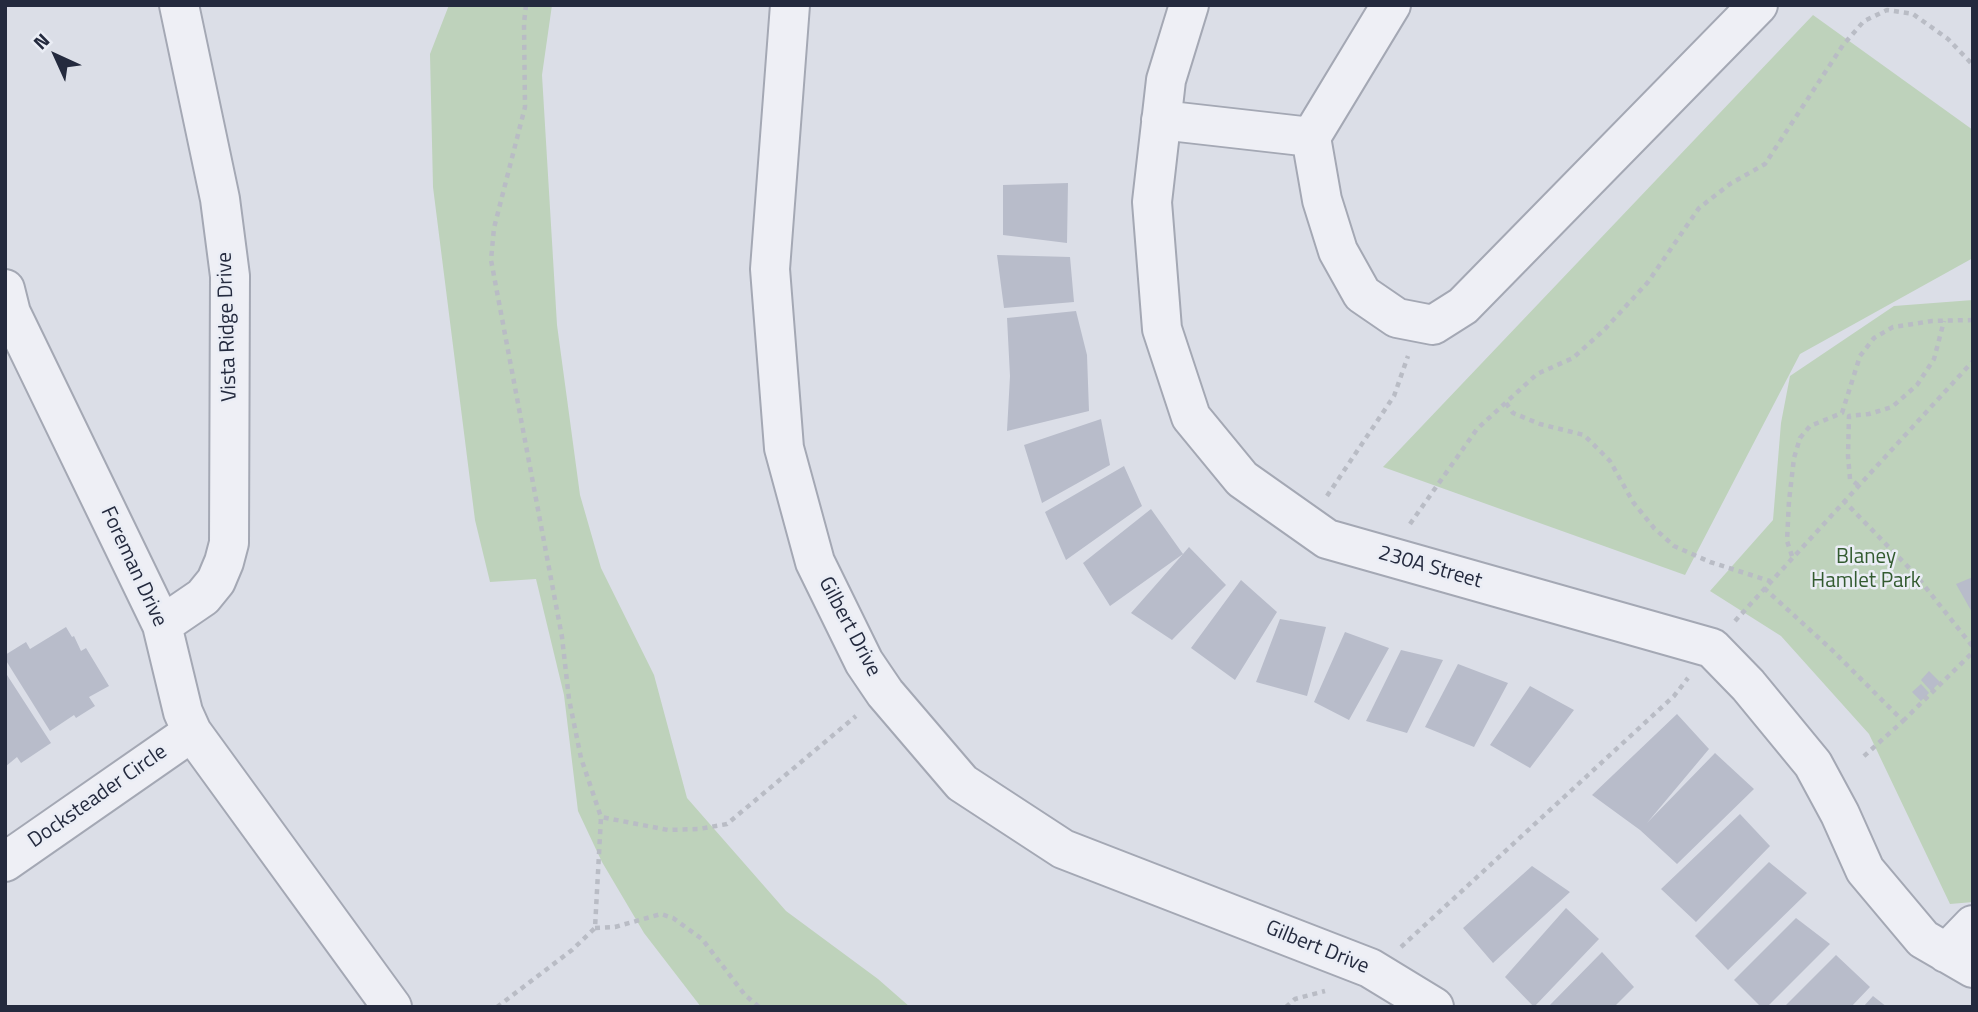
<!DOCTYPE html>
<style>
body{margin:0}
#map{position:relative;width:1978px;height:1012px;overflow:hidden;background:#dbdee7;font-family:"Titillium Web",sans-serif}
canvas{display:block}
.frame{position:absolute;inset:0;border:7px solid #242a3e;pointer-events:none}
.north{position:absolute;left:21px;top:21px;width:70px;height:70px;-webkit-text-stroke:5px #eaedf5;paint-order:stroke;rotate:315deg;font-size:19px;font-weight:700;line-height:28px;text-align:center;color:#242a3e}
.north::after{content:'';display:block;margin:auto;width:24px;height:32px;background:#242a3e;clip-path:polygon(50% 0,100% 100%,50% 72%,0 100%)}
</style>
<div id="map">
<canvas width="1978" height="1012"></canvas>
<div class="frame"></div>
<div class="north">N</div>
</div>
<script>
const ctx = document.querySelector('canvas').getContext('2d');
ctx.lineJoin = 'round';
function paint(path, color) { ctx.fillStyle = color; ctx.fill(path, 'evenodd'); }
const poly = rows => new Path2D(rows.map(r => 'M' + r).join(''));
function trace(path, color, width, dash) { ctx.strokeStyle = color; ctx.lineWidth = width; ctx.lineCap = dash ? 'butt' : 'round'; ctx.setLineDash(dash || []); ctx.stroke(path); }
function drawText(font, color, halo, rows, align = 'center') {
  ctx.font = font + ' "Titillium Web",sans-serif'; ctx.lineWidth = 5; ctx.setLineDash([]); ctx.textBaseline = 'middle'; ctx.strokeStyle = halo; ctx.fillStyle = color; for (const [text, x, y, turn = 0] of rows) {
    ctx.save(); ctx.translate(x, y); ctx.rotate((+turn || 0) * Math.PI / 180); ctx.textAlign = isNaN(turn) ? turn : align; if (halo) ctx.strokeText(text, 0, 0); ctx.fillText(text, 0, 0); ctx.restore();
  }
}
const green = poly([
 [449,5,552,5,542,75,557,325,580,495,601,568,654,675,687,798,786,911,878,979,910,1007,701,1007,644,933,602,862,578,811,564,695,536,579,490,582,475,520,433,187,430,54],
 [1813,15,1973,130,1973,258,1800,354,1685,575,1383,467],
 [1973,300,1973,902,1950,904,1869,734,1781,636,1710,591,1773,520,1781,423,1790,376,1894,306]
]);
const building = poly([
 [1068,183,1067,243,1003,235,1003,185],
 [997,255,1070,257,1074,302,1004,308],
 [1076,311,1087,355,1089,411,1007,431,1010,376,1007,318],
 [1101,419,1110,465,1042,503,1024,445],
 [1124,466,1142,506,1066,560,1045,512],
 [1151,509,1183,554,1189,547,1226,585,1172,640,1131,613,1183,554,1110,606,1083,563],
 [1973,577,1973,614,1956,584],
 [1241,580,1277,612,1235,680,1191,648],
 [1280,619,1326,627,1307,696,1256,682],
 [66,627,72,637,74,636,81,651,86,648,109,686,89,697,95,706,76,718,74,715,50,731,5,659,5,655,26,642,30,649],
 [1345,632,1389,648,1349,720,1314,702],
 [1401,650,1443,660,1407,733,1366,721],
 [1458,664,1508,683,1474,747,1425,727],
 [1929,671,1940,682,1931,691,1921,680],
 [7,675,51,743,21,763,17,757,5,767,5,677],
 [1921,684,1929,693,1921,701,1912,692],
 [1530,686,1574,710,1530,768,1490,745],
 [1677,714,1709,749,1647,823,1715,753,1754,789,1677,864,1640,830,1592,795],
 [1740,814,1770,846,1696,922,1661,889],
 [1769,862,1807,893,1728,970,1695,936],
 [1532,866,1570,892,1493,963,1463,928],
 [1566,908,1599,939,1534,1007,1505,977],
 [1796,918,1830,944,1767,1007,1761,1007,1734,980],
 [1602,952,1634,987,1614,1007,1548,1007],
 [1836,955,1870,987,1851,1007,1784,1007],
 [1873,996,1887,1007,1863,1007]
]);
const path = poly([
 [526,5,524,23,525,107,494,228,491,260,562,637,569,699,581,758,601,817],
 [1506,403,1513,413,1540,424,1584,435,1610,461,1633,502,1654,528,1674,546,1710,562,1770,581],
 [1858,485,1850,479,1848,456,1849,416,1869,414,1892,407,1917,385,1934,359,1944,321],
 [1327,496,1394,396,1408,356],
 [1843,500,1915,574,1973,647],
 [1410,524,1477,429,1537,374,1573,358,1605,329,1648,282,1699,208,1730,184,1765,164,1843,45,1864,21,1887,10,1913,14,1948,39,1973,65],
 [1792,556,1787,541,1789,501,1794,458,1800,438,1810,426,1842,413,1860,356,1874,338,1893,327,1932,321,1973,320],
 [1764,588,1832,650,1903,721,1863,757],
 [1735,621,1973,361],
 [1903,721,1973,652],
 [595,928,615,927,661,914,673,918,702,939,745,995,759,1007],
 [1401,947,1674,696,1688,678],
 [497,1007,572,950,595,928,601,817,668,830,699,829,727,824,856,716],
 [1286,1007,1295,999,1325,991]
]);
const minor = poly([
 [790,5,770,269,784,448,815,562,864,662,885,693,962,783,1063,849,1370,968,1434,1007],
 [1189,5,1166,80,1152,202,1162,329,1191,417,1242,479,1327,539,1712,648,1748,685,1813,764,1840,814,1865,870,1923,939,1973,968],
 [1161,120,1311,137,1322,200,1338,251,1362,294,1397,318,1433,325,1463,306,1758,5],
 [1311,137,1391,5],
 [5,289,11,313,162,625,183,712,192,732,392,1007],
 [162,625,203,597,216,581,224,562,229,543,230,276,220,199,179,5],
 [5,862,192,732],
 [1946,953,1973,925]
]);
const streetNames = [
 ["Vista Ridge Drive",228,327,-92],
 ["Foreman Drive",133,567,65],
 ["230A Street",1430,568,16],
 ["Gilbert Drive",849,627,62],
 ["Docksteader Circle",98,797,-35],
 ["Gilbert Drive",1317,948,22]
];
const parkNames = [
 ["Blaney",1866,558],
 ["Hamlet Park",1866,582]
];
paint(green, '#bed2bb');
paint(building, '#b8bcca');
trace(minor, '#a4a8b4', 42);
trace(path, '#b9bcc5', 4.5, [5, 5]);
trace(minor, '#eeeff5', 38);
drawText('21px', '#242a3e', '#eaedf5', streetNames);
drawText('21px', '#335b30', '#eaedf5', parkNames);
</script>
